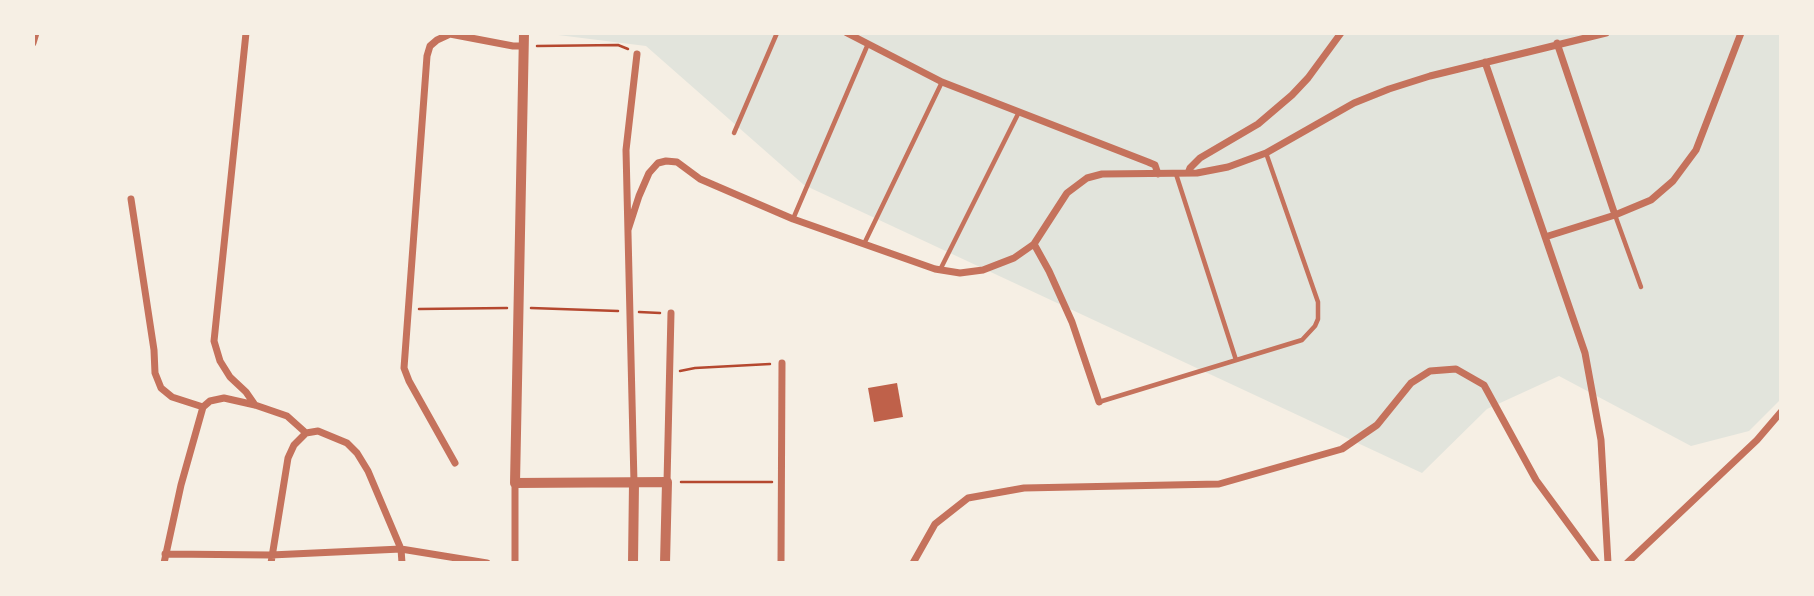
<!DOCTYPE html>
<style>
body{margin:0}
#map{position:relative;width:1814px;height:596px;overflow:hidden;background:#f6efe4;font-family:Figtree,sans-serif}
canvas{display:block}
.frame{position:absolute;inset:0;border:35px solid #f6efe4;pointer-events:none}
</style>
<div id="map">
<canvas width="1814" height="596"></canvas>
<div class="frame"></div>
</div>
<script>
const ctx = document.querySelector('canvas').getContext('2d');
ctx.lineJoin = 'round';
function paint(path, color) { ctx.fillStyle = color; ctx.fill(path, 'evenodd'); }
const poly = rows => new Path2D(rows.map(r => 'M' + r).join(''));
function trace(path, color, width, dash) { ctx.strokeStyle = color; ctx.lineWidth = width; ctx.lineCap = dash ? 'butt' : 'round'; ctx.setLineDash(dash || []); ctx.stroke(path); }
const green = poly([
 [542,33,1781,33,1781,399,1749,431,1691,446,1559,376,1487,409,1422,473,804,185,646,46]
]);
const building = poly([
 [897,383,903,417,874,422,868,388]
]);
const path = poly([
 [537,46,618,45,628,49],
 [531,308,618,311],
 [419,309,507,308],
 [639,312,660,313],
 [680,371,695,368,770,364],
 [681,482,772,482]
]);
const service = poly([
 [734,133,777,33],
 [1176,174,1236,360],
 [1615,215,1641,287],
 [793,219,868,44],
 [864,244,942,82],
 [940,270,1019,112],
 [1099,402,1302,340,1315,326,1318,319,1318,302,1266,153]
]);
const minor = poly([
 [246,33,214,341,220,361,230,377,246,392,255,405],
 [847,33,942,82,1148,162,1155,165,1158,174],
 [33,43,36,33],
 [1557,43,1615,215],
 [1485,62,1585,353,1601,440,1608,563],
 [1188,173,1190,168,1200,158,1258,124,1292,95,1308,78,1341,33],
 [131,199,154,350,155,373,161,388,172,397,203,407,210,401,224,398,255,405,287,416,306,433],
 [628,230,639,196,649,173,658,163,666,161,677,162,700,179,793,219,935,269,960,273,983,270,1014,258,1034,244,1067,193,1087,178,1102,174,1197,173,1228,167,1266,153,1354,103,1389,89,1430,76,1606,33],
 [1545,237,1615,215,1651,200,1673,181,1696,150,1741,33],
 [1034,244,1049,271,1072,322,1099,402],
 [455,463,409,381,404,368,427,56,430,46,437,40,450,34,513,46,524,46],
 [667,482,671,313],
 [515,483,515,563],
 [634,483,626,150,637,54],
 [165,554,271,555,401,549,487,563],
 [164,563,181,485,203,407],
 [271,563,288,458,294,445,306,433,318,431,347,443,357,453,368,471,401,549,402,563],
 [781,563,782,363],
 [913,563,935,524,968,498,1024,488,1219,484,1342,449,1377,425,1411,383,1430,371,1456,369,1484,385,1536,480,1597,563],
 [1627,563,1757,440,1781,412]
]);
const tertiary = poly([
 [524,33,515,483,667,482,665,563],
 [633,563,634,483]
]);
paint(green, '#e2e4dc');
paint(building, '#bf614a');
trace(path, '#b5482f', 2.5);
trace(service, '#c5725c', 4.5);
trace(minor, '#c5725c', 7);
trace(tertiary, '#c5725c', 10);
</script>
